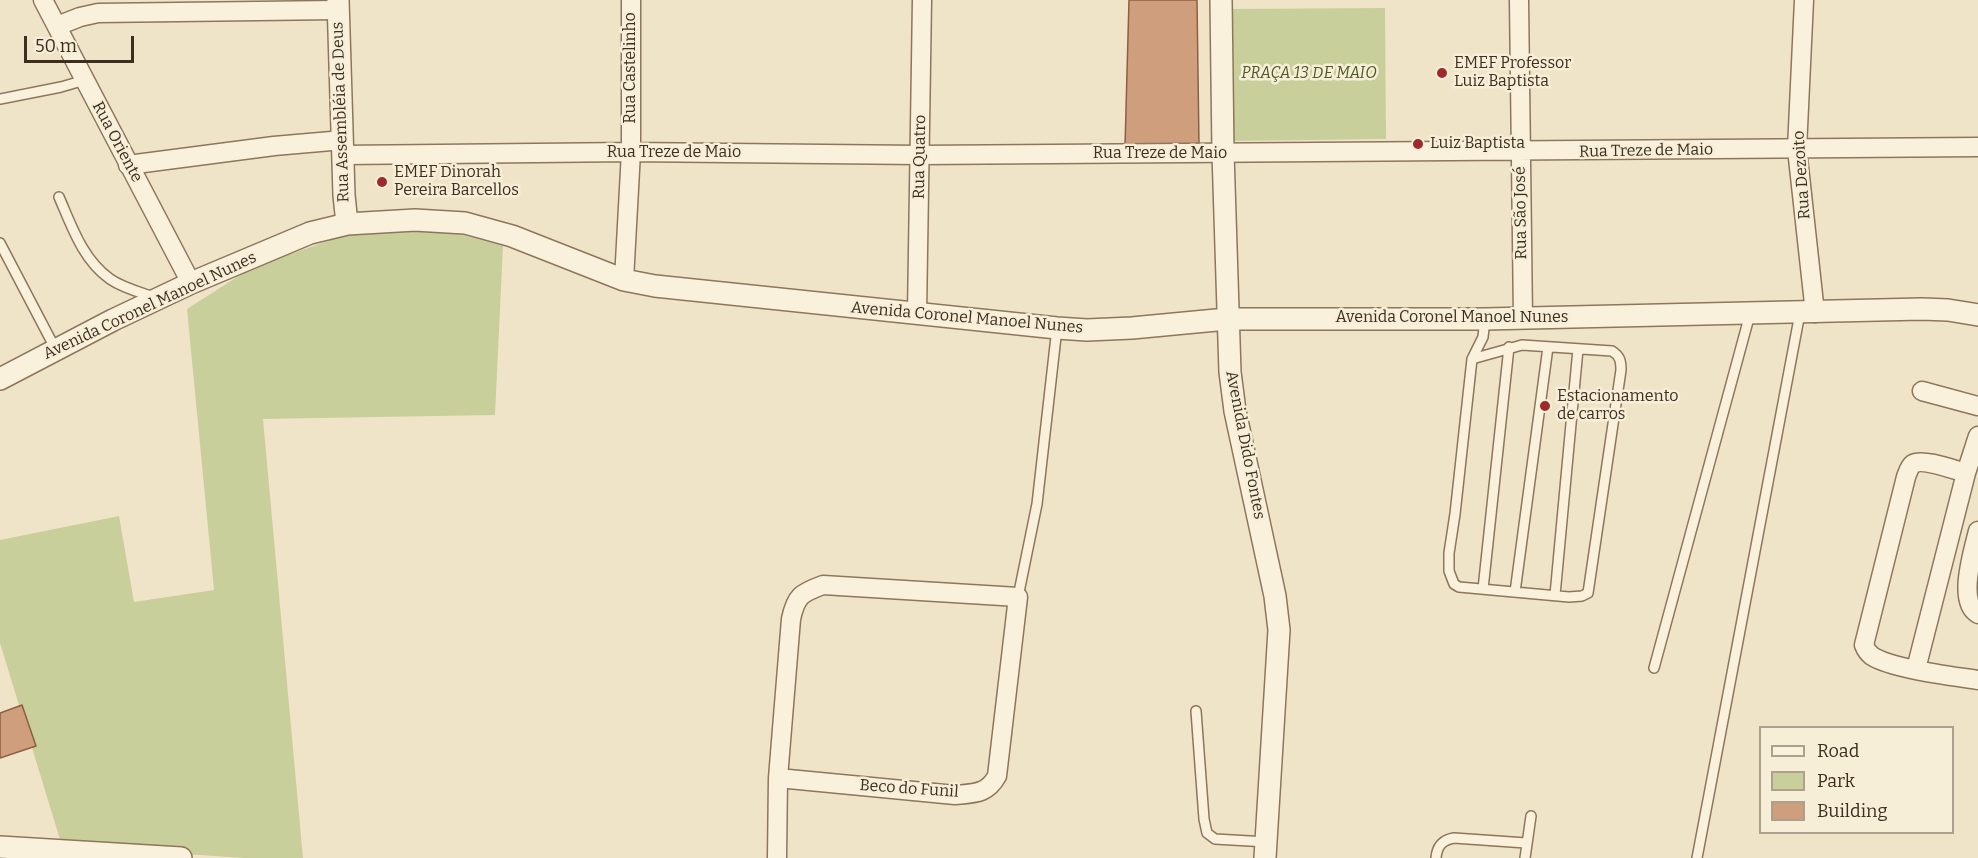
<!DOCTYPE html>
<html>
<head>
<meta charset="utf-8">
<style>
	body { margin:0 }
	#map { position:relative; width:1978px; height:858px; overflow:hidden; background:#f0e4c8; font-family:Bitter,serif }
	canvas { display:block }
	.legend { position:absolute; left:1759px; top:726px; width:195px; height:108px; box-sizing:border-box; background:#f7eed8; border:2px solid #ada18e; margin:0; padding:8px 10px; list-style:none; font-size:18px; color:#3d2e20 }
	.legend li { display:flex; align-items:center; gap:12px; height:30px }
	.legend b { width:30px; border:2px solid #ada18e }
	.scale { position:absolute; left:24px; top:36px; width:110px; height:27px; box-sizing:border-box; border:3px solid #3d2e20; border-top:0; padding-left:8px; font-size:18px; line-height:21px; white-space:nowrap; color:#3d2e20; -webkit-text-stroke:4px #f7eed8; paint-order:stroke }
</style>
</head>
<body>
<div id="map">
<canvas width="1978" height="858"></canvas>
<ul class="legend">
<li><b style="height:8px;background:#faf1dc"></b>Road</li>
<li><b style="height:16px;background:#c9cf9b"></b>Park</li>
<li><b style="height:16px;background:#cf9f7d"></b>Building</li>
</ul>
<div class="scale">50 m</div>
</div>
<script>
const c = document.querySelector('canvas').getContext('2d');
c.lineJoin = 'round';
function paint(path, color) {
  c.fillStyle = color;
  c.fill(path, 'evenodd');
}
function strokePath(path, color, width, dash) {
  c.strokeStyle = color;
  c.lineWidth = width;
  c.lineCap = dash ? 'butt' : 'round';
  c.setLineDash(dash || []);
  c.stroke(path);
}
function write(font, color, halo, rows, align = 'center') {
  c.font = font + ' Bitter,serif';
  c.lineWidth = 5;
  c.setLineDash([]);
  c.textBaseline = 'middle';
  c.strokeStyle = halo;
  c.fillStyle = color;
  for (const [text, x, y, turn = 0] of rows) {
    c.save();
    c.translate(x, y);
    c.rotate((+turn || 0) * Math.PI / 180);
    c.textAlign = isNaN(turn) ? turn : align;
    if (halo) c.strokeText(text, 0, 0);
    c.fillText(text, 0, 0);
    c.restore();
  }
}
const green = new Path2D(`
	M1385,8L1386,139L1233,141L1232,9Z
	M444,230L503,246L495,415L263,419L303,858H245L62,846L0,643V540L119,516L134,602L214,590L187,309L251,268L345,235Z`);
const building = new Path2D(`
	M1129,0H1197L1199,145L1125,146Z
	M22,705L36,746L0,758V713Z`);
const service = new Path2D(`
	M0,99L61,87L85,80
	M59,197C72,227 83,260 110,279C123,288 139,292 154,297
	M0,243L56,350
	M1472,359L1522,345L1612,351C1620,356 1621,361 1621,370L1588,593L1582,596L1569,597L1459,587L1454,584L1449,571V553L1455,514L1472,359L1483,337L1485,319
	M1483,589L1509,347
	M1515,592L1548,347
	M1555,595L1578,349
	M1018,597L1037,504L1057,328
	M1654,668L1750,314
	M1196,711L1204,819L1207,833L1215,839L1267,842
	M1436,858C1437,846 1442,840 1454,838L1526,843
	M1525,858L1531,816
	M1697,858L1800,313`);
const minor = new Path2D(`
	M43,0L191,283
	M1519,0L1523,319
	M1804,0L1797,149L1815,313
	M57,26L80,17L98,13L337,10
	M343,155L631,152L920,155L1978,147
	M128,165L274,146L343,140
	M624,280L631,152V0
	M917,314L922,0
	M1922,391L1978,406
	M1966,473C1955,470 1922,458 1913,464C1909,467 1908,472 1906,477L1864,645C1866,650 1868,653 1872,656C1892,669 1953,676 1978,680
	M1978,531C1973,552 1957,602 1978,614
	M1916,669L1966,473L1978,436
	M777,858L778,778L791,619C796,596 801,593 823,585L1018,597L997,776C987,794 975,793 955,795L778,778`);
const tertiary = new Path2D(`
	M338,0L344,195L347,224
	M1221,0L1223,153L1230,372L1235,411L1275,596L1279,630L1265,858
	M0,379L113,320L191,283L310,233L347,224L415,220L465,223L512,236L624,280L655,286L1057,328L1087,330L1132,328L1227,319H1485L1922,309L1948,310L1978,315
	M0,847L181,858`);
const markers = [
	[1442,73,6,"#9e2a2b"],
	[1418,144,6,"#9e2a2b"],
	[382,182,6,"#9e2a2b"],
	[1545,406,6,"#9e2a2b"]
];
const poiNames = [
	["EMEF Professor",1454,64],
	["Luiz Baptista",1454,82],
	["Luiz Baptista",1430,144],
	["EMEF Dinorah",394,173],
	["Pereira Barcellos",394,191],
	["Estacionamento",1557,397],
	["de carros",1557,415]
];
const streetNames = [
	["Rua Castelinho",631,68,-90],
	["Rua Assembléia de Deus",341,112,-92],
	["Rua Oriente",117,142,62],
	["Rua Treze de Maio",1646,151,-1],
	["Rua Treze de Maio",674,153],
	["Rua Treze de Maio",1160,154],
	["Rua Quatro",920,157,-89],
	["Rua Dezoito",1802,175,-94],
	["Rua São José",1521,213,-91],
	["Avenida Coronel Manoel Nunes",150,306,-25],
	["Avenida Coronel Manoel Nunes",967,318,5],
	["Avenida Coronel Manoel Nunes",1452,318],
	["Avenida Dido Fontes",1245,445,79],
	["Beco do Funil",909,789,4]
];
const parkNames = [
	["PRAÇA 13 DE MAIO",1309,74]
];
paint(green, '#c9cf9b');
paint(building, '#cf9f7d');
strokePath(building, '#8d5f41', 1.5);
strokePath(service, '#8d765c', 12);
strokePath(minor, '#8d765c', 21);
strokePath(tertiary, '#8d765c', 24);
strokePath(service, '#faf1dc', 9);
strokePath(minor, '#faf1dc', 18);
strokePath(tertiary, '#faf1dc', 21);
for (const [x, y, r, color] of markers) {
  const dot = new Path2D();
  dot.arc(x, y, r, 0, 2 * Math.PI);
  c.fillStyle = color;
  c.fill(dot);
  strokePath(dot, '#f7eed8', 2);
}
write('16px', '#3d2e20', '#f7eed8', poiNames, 'left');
write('16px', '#3d2e20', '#f7eed8', streetNames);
write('italic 16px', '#4d5a26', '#f7eed8', parkNames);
</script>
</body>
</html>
